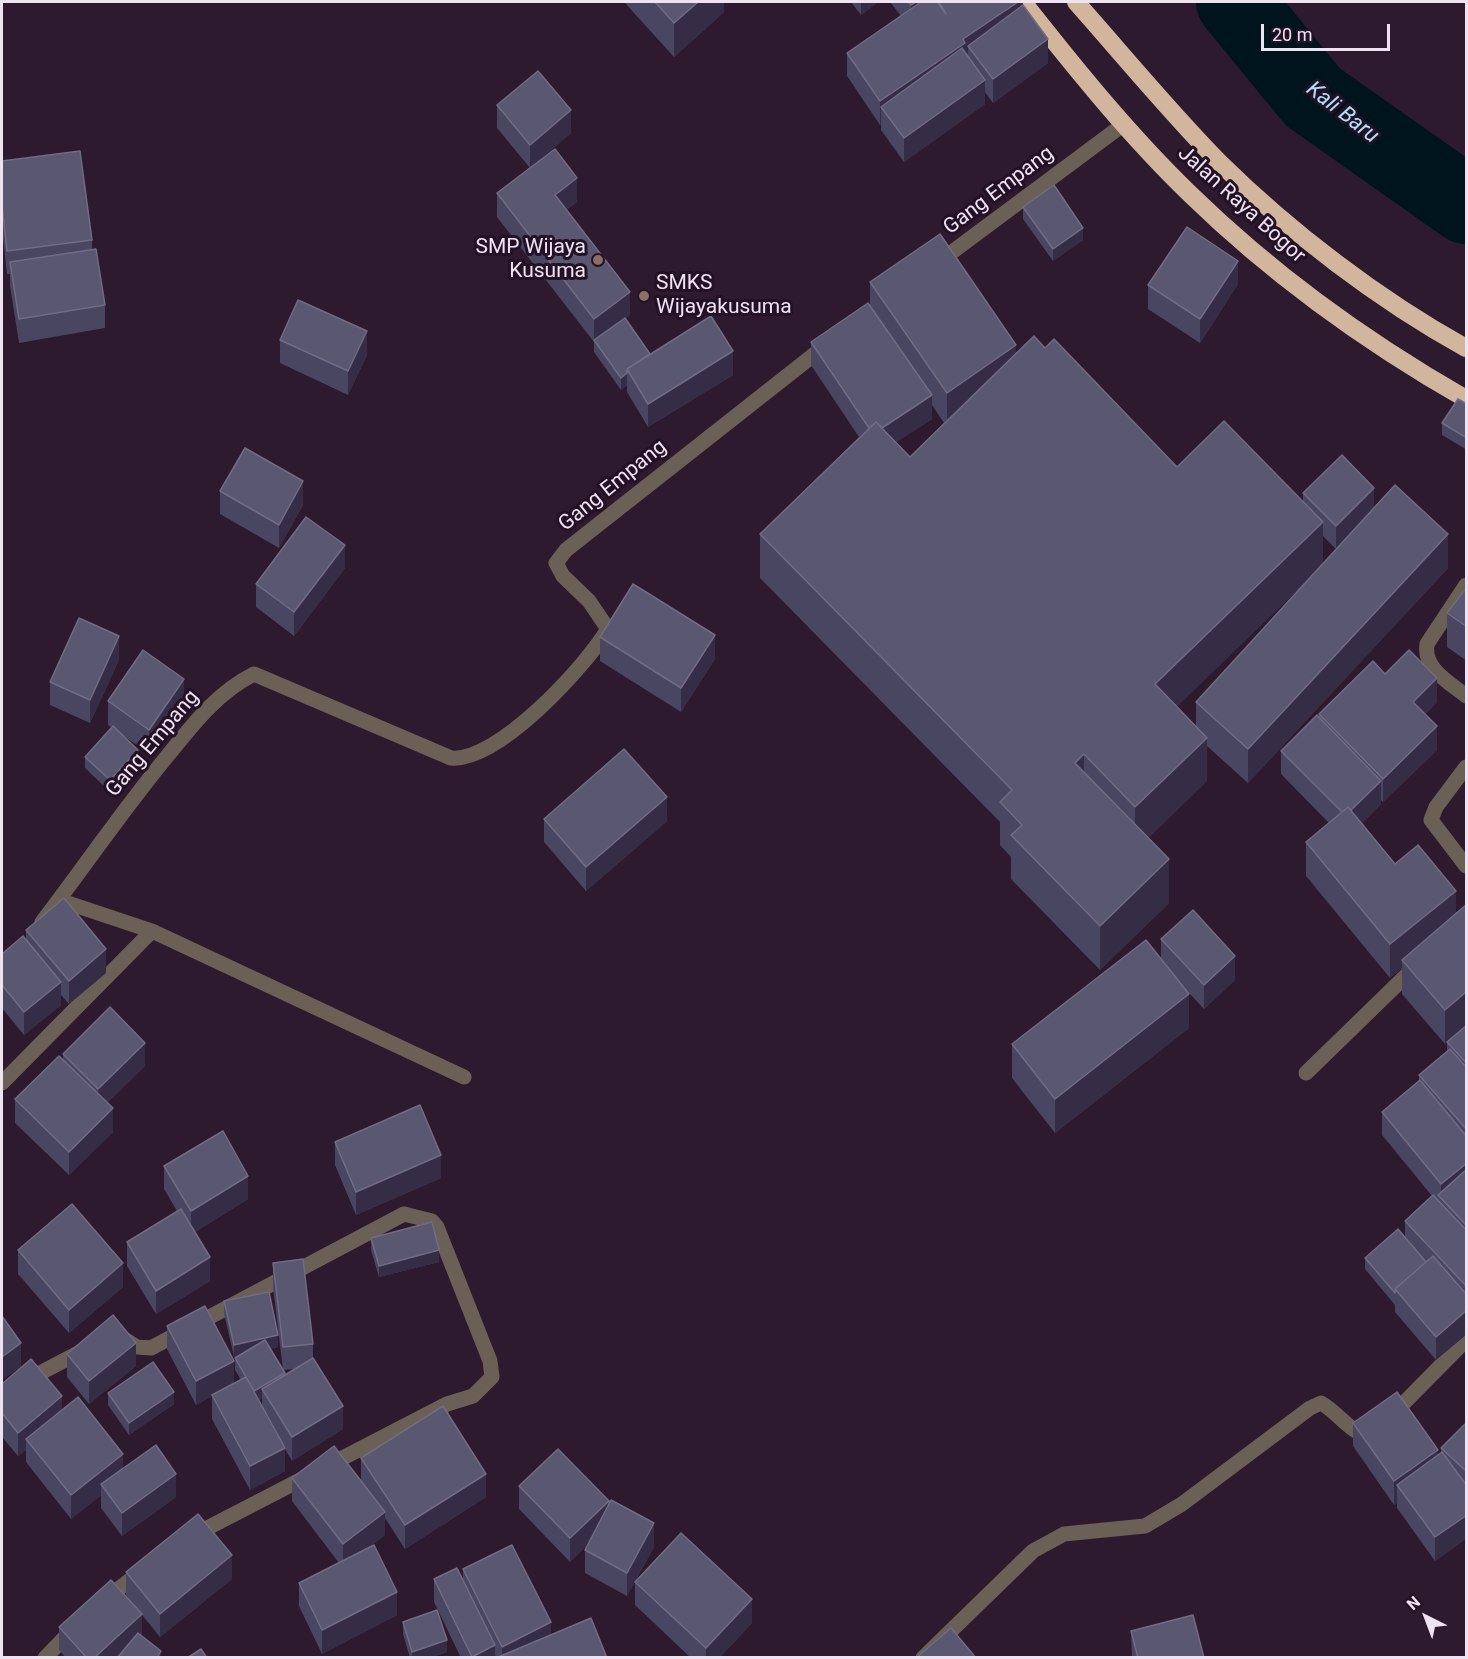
<!DOCTYPE html>
<html>
<head>
<meta charset="utf-8">
<style>
	body { margin:0 }
	#map { position:relative; width:1468px; height:1659px; overflow:hidden; background:#2d1a2f; font-family:Roboto,sans-serif }
	canvas { display:block }
	.frame { position:absolute; inset:0; border:3px solid #efe2f1; pointer-events:none }
	.north { position:absolute; left:1396px; top:1587px; width:60px; height:60px; -webkit-text-stroke:4px #231125; paint-order:stroke; rotate:318deg; font-size:16px; font-weight:700; line-height:24px; text-align:center; color:#efe2f1 }
	.north::after { content:''; display:block; margin:auto; width:21px; height:27px; background:#efe2f1; clip-path:polygon(50% 0,100% 100%,50% 72%,0 100%) }
	.scale { position:absolute; left:1261px; top:24px; width:129px; height:27px; box-sizing:border-box; border:3px solid #efe2f1; border-top:0; padding-left:8px; font-size:18px; line-height:21px; white-space:nowrap; color:#efe2f1; -webkit-text-stroke:4px #231125; paint-order:stroke }
</style>
</head>
<body>
<div id="map">
<canvas width="1468" height="1659"></canvas>
<div class="frame"></div>
<div class="north">N</div>
<div class="scale">20 m</div>
</div>
<script>
const c = document.querySelector('canvas').getContext('2d');
c.lineJoin = 'round';
function strokePath(path, color, width, dash) {
  c.strokeStyle = color;
  c.lineWidth = width;
  c.lineCap = dash ? 'butt' : 'round';
  c.setLineDash(dash || []);
  c.stroke(path);
}
function paint(path, color) {
  c.fillStyle = color;
  c.fill(path, 'evenodd');
}
function write(font, color, halo, rows, align = 'center') {
  c.font = font + ' Roboto,sans-serif';
  c.lineWidth = 6;
  c.setLineDash([]);
  c.textBaseline = 'middle';
  c.strokeStyle = halo;
  c.fillStyle = color;
  for (const [text, x, y, turn = 0] of rows) {
    c.save();
    c.translate(x, y);
    c.rotate((+turn || 0) * Math.PI / 180);
    c.textAlign = isNaN(turn) ? turn : align;
    if (halo) c.strokeText(text, 0, 0);
    c.fillText(text, 0, 0);
    c.restore();
  }
}
const river = new Path2D(`
	M1235,2L1313,97L1466,205`);
const street = new Path2D(`
	M936,264L1124,124
	M1466,585L1427,644C1423,669 1449,682 1466,696
	M1466,767L1436,807L1431,820L1466,866
	M59,900L152,931L464,1077
	M42,922C85,866 124,808 169,754C194,723 218,692 254,674L451,758C498,762 585,667 608,629L589,601L563,576L556,563L566,550L825,346
	M1306,1073L1416,966
	M2,1083L152,931
	M118,1335L137,1347L151,1348L404,1214L432,1221L437,1227L490,1361L492,1377L473,1396L447,1404L192,1536
	M2,1393L86,1349
	M1391,1416L1466,1340
	M103,1601L143,1570
	M45,1658L72,1630
	M923,1658L1033,1551L1064,1534L1145,1526L1182,1504L1310,1408L1321,1403C1337,1412 1345,1426 1361,1434L1371,1430`);
const highway = new Path2D(`
	M1023,2C1075,68 1129,135 1190,194C1271,273 1368,343 1466,399
	M1076,2C1123,55 1169,111 1219,162C1290,232 1379,300 1466,348`);
const wall = new Path2D(`
	M624,2H724V12L674,57Z
	M851,2H878L861,15Z
	M890,2H1023V6L1048,63L993,103L985,92V104L904,162L881,130V124L880,125L847,76V53L901,16Z
	M497,105L571,133L530,168L497,128Z
	M2,161L92,240V249L105,305V328L19,343L10,286V274H7L2,229Z
	M497,193L577,202L566,210L630,315L625,319L650,354L733,375L648,427L627,392V385L621,390L594,352V342L497,217Z
	M1023,207L1083,240L1053,261L1023,219Z
	M870,282L1016,354L1045,348L1177,467L1303,502V493L1374,508L1448,568L1248,783L1207,746V781L1148,838L1169,903L1100,970L1011,879V857L1000,845V822L760,578V534L859,437L811,365V342L870,305ZM932,405L944,423L910,457L896,442L932,419ZM1323,536L1336,549L1323,564ZM1313,575L1196,702V726L1177,706Z
	M1238,284L1200,343L1148,309V285Z
	M280,340L367,355L348,395L280,363Z
	M1467,404V450L1442,435V423Z
	M220,491L303,505L279,548L220,514Z
	M345,568L294,636L256,607V584Z
	M1467,587V661L1447,647V613Z
	M600,637L715,659L681,712L600,661Z
	M119,660L90,723L50,705V682Z
	M1385,674L1437,702L1425,714L1437,750L1383,802L1381,800V804L1362,823L1395,864L1456,914L1467,904V1334L1436,1360L1395,1312V1305L1365,1269V1258L1405,1238V1221L1432,1196L1382,1135V1112L1419,1081V1075L1447,1051V1042L1462,1029L1445,1044L1402,994V968L1390,978L1306,876V842L1329,823L1281,774V751L1319,717V714Z
	M108,701L184,702L149,753L122,735L138,762L110,792L85,768V757L112,728L108,725Z
	M544,819L667,821L586,891L544,842Z
	M26,930L106,973L69,1004L61,995V1005L24,1035L2,1008V954L26,939Z
	M1161,939L1235,980L1204,1009L1178,981L1189,1028L1055,1133L1012,1078V1044L1161,959Z
	M63,1054L145,1066L107,1103L113,1132L69,1175L15,1123V1099L63,1059Z
	M335,1142L441,1178L356,1215L335,1165Z
	M164,1166L248,1199L195,1232L210,1281L156,1314L127,1266V1242L177,1211L164,1189Z
	M371,1238L439,1262L379,1277L371,1250Z
	M18,1250L123,1287L69,1333L18,1274Z
	M273,1263L313,1344V1358L343,1429L292,1461L285,1449V1471L250,1490L212,1419V1396L196,1405L167,1349V1326L234,1383L241,1380L235,1370V1358L239,1356L234,1357L224,1313V1301L278,1347L270,1349L285,1375L295,1369L283,1370L273,1287ZM262,1398V1407L259,1400Z
	M67,1354L136,1366L89,1404L67,1377Z
	M2,1384L62,1410L123,1468L176,1497L122,1536L101,1508V1495L71,1519L26,1462V1450L18,1456L2,1437Z
	M108,1393L174,1404L129,1435L108,1405Z
	M1467,1422V1538L1435,1561L1397,1508V1503L1394,1505L1353,1446V1423L1438,1454L1441,1452V1448Z
	M361,1458L486,1497L405,1549L385,1518V1535L367,1549L397,1615L322,1654L299,1606V1583L339,1563L292,1501V1478L361,1481Z
	M519,1486L609,1505L654,1547L627,1596L585,1573V1550L587,1545L570,1562L519,1509Z
	M463,1569L551,1635L496,1658L495,1655V1658H461L434,1602V1579L463,1581Z
	M126,1572L232,1579L160,1637L142,1615V1636L161,1658H66L59,1650V1627L135,1606L126,1595Z
	M635,1582L752,1623L719,1658H691L635,1605Z
	M403,1622L447,1652L430,1658H410L403,1634Z
	M1131,1631L1204,1658H1132Z`);
const shadedWall = new Path2D(`
	M698,2H724V12L674,57V23Z
	M861,2H878L861,15Z
	M916,2H939V7L911,29V5Z
	M1018,2H1023V22L968,46V59L881,107V124L880,125V101L963,39Z
	M1048,39V63L993,103V79Z
	M985,80V104L904,162V138Z
	M571,110V133L530,168V145Z
	M577,178V202L555,219V195Z
	M1083,228V240L1053,261V249Z
	M1238,261V284L1200,343V319Z
	M630,292V315L594,342V319Z
	M367,331V355L348,395V371Z
	M1016,345V379L947,427V393Z
	M733,351V375L648,427V404Z
	M627,373V385L621,390V378Z
	M932,395V419L873,458V434Z
	M303,481V505L279,548V525Z
	M1374,488V512L1336,549V526Z
	M1323,522V565L1155,728V684Z
	M1448,534V568L1248,783V749Z
	M345,545V568L294,636V612Z
	M715,635V659L681,712V688Z
	M119,636V660L90,723V700Z
	M1437,678V702L1413,725V702Z
	M184,679V702L149,753V730Z
	M1437,726V750L1383,802V779Z
	M1207,738V781L1135,851V807Z
	M138,750V762L110,792V780Z
	M1084,754V797L1075,763Z
	M1381,781V804L1346,839V816Z
	M667,797V821L586,891V867Z
	M1169,859V903L1100,970V926Z
	M1456,891V925L1402,960V968L1390,978V944Z
	M106,949V973L69,1004V981Z
	M1235,956V980L1204,1009V985Z
	M61,982V1005L24,1035V1012Z
	M1467,991V1025L1445,1044V1010Z
	M1189,994V1028L1055,1133V1099Z
	M145,1043V1066L98,1112V1089Z
	M113,1108V1132L69,1175V1152Z
	M441,1155V1178L356,1215V1192Z
	M1467,1163V1186L1441,1199V1184Z
	M248,1176V1199L191,1234V1211Z
	M439,1250V1262L379,1277V1266Z
	M210,1257V1281L156,1314V1291Z
	M123,1263V1287L69,1333V1310Z
	M1467,1310V1334L1436,1360V1337Z
	M278,1335V1347L234,1357V1345Z
	M21,1343V1367L2,1380V1357Z
	M136,1343V1366L89,1404V1381Z
	M234,1361V1384L196,1405V1381Z
	M285,1373V1385L262,1389V1398L254,1403V1391Z
	M174,1392V1404L129,1435V1423Z
	M62,1396V1419L26,1439V1450L18,1456V1433Z
	M343,1406V1429L292,1461V1437Z
	M285,1448V1471L250,1490V1466Z
	M1438,1450V1474L1397,1485V1503L1394,1505V1481Z
	M123,1454V1477L101,1484V1495L71,1519V1495Z
	M176,1474V1497L122,1536V1513Z
	M486,1474V1497L405,1549V1525Z
	M609,1501V1524L570,1562V1538Z
	M385,1512V1535L343,1567V1544Z
	M1467,1515V1538L1435,1561V1537Z
	M654,1523V1547L627,1596V1573Z
	M232,1555V1579L160,1637V1614Z
	M397,1592V1615L322,1654V1630Z
	M752,1599V1623L719,1658H706V1648Z
	M142,1614V1638L120,1658H94Z
	M551,1622V1645L502,1658V1647Z
	M447,1640V1652L430,1658H412V1652Z
	M495,1645V1658H472V1657Z
	M161,1651V1658H157Z`);
const building = new Path2D(`
	M655,2H698L674,23Z
	M908,2H916L911,5Z
	M921,2H937L946,14L939,2H1018L963,39L965,43L880,101L847,53Z
	M1023,5L1048,39L993,79L968,46Z
	M962,48L985,80L904,138L881,107Z
	M538,71L571,110L530,145L497,105Z
	M555,149L577,178L555,195L630,292L594,319L497,193Z
	M80,151L92,240L7,251L2,205V161Z
	M1054,185L1083,228L1053,249L1023,207Z
	M1187,227L1238,261L1200,319L1148,285Z
	M940,234L1016,345L947,393L870,282Z
	M96,249L105,305L19,319L10,262Z
	M298,300L367,331L348,371L280,340Z
	M868,303L932,395L882,428L876,422L869,428L811,342Z
	M711,316L733,351L648,404L627,369Z
	M625,318L650,354L627,369V373L621,378L594,340Z
	M1034,336L1045,348L1054,339L1177,467L1224,421L1323,522L1155,684L1207,738L1135,807L1084,754L1075,763L1169,859L1100,926L1011,835L1022,825L1000,802L1012,790L760,534L876,422L910,457Z
	M1458,399L1467,404V438L1442,423Z
	M245,448L303,481L279,525L220,491Z
	M1342,455L1374,488L1336,526L1303,493Z
	M1395,485L1448,534L1248,749L1196,702Z
	M306,517L345,545L294,612L256,584Z
	M633,584L715,635L681,688L600,637Z
	M1467,587V627L1447,613Z
	M79,618L119,636L90,700L50,682Z
	M143,650L184,679L149,730L108,701Z
	M1409,650L1437,678L1413,702L1437,726L1383,779L1319,714L1373,661L1385,674Z
	M1317,715L1381,781L1351,810L1348,807L1342,812L1281,751Z
	M113,726L138,750L110,780L85,757Z
	M624,749L667,797L586,867L544,819Z
	M1348,807L1395,864L1418,845L1456,891L1390,944L1306,842Z
	M64,898L106,949L69,981L26,930Z
	M1467,904V991L1445,1010L1402,960Z
	M1193,910L1235,956L1204,985L1161,939Z
	M23,936L61,982L24,1012L2,985V954Z
	M1146,940L1189,994L1055,1099L1012,1044Z
	M110,1007L145,1043L98,1089L63,1054Z
	M1467,1025V1064L1447,1042Z
	M1450,1049L1467,1068V1130L1419,1075Z
	M59,1056L113,1108L69,1152L15,1099Z
	M1420,1080L1467,1137V1163L1441,1184L1382,1112Z
	M420,1105L441,1155L356,1192L335,1142Z
	M223,1131L248,1176L191,1211L164,1166Z
	M1467,1169V1226L1438,1195Z
	M1433,1195L1467,1231V1287L1405,1221Z
	M72,1204L123,1263L69,1310L18,1250Z
	M181,1209L210,1257L156,1291L127,1242Z
	M432,1222L439,1250L379,1266L371,1238Z
	M1398,1229L1426,1262L1395,1289V1293L1365,1258Z
	M1433,1256L1467,1295V1310L1436,1337L1395,1289Z
	M303,1259L313,1344L283,1347L273,1263Z
	M269,1292L278,1335L234,1345L224,1301Z
	M205,1306L234,1361L196,1381L167,1326Z
	M113,1315L136,1343L89,1381L67,1354Z
	M2,1316L21,1343L2,1357Z
	M265,1340L285,1373L254,1391L235,1358Z
	M313,1358L343,1406L292,1437L262,1389Z
	M31,1359L62,1396L18,1433L2,1413V1384Z
	M153,1362L174,1392L129,1423L108,1393Z
	M246,1377L285,1448L250,1466L212,1395Z
	M1397,1392L1438,1450L1394,1481L1353,1423Z
	M78,1397L123,1454L71,1495L26,1439Z
	M443,1406L486,1474L405,1525L361,1458Z
	M1467,1422V1472L1441,1448Z
	M156,1445L176,1474L122,1513L101,1484Z
	M334,1446L385,1512L343,1544L292,1478Z
	M558,1449L609,1501L570,1538L519,1486Z
	M1442,1452L1467,1486V1515L1435,1537L1397,1485Z
	M611,1500L654,1523L627,1573L585,1550Z
	M198,1514L232,1555L160,1614L126,1572Z
	M681,1533L752,1599L706,1648L635,1582Z
	M374,1545L397,1592L322,1630L299,1583Z
	M512,1545L551,1622L502,1647L463,1569Z
	M457,1568L495,1645L472,1657L434,1579Z
	M111,1580L142,1614L94,1658H87L59,1627Z
	M437,1610L447,1640L412,1652L403,1622Z
	M1193,1615L1204,1658H1138L1131,1631Z
	M591,1618L607,1658H496Z
	M951,1628L976,1658H916Z
	M138,1633L161,1651L157,1658H117Z
	M201,1649L207,1658H187Z`);
const markers = [
	[598,260,6,"#8d6e63"],
	[644,296,6,"#8d6e63"]
];
const streetNames = [
	["Gang Empang",999,191,-37],
	["Jalan Raya Bogor",1241,205,42],
	["Gang Empang",613,486,-39],
	["Gang Empang",153,744,-50]
];
const poiNames = [
	["SMP Wijaya",586,248],
	["Kusuma",586,272],
	["SMKS",656,284,"left"],
	["Wijayakusuma",656,308,"left"]
];
const waterNames = [
	["Kali Baru",1342,113,38]
];
strokePath(river, '#00141d', 78);
strokePath(street, '#6b6056', 15);
strokePath(highway, '#d1b69d', 18);
paint(wall, '#484660');
paint(shadedWall, '#352d46');
paint(building, '#5a5770');
strokePath(building, '#716c84', 1.5);
for (const [x, y, r, color] of markers) {
  const dot = new Path2D();
  dot.arc(x, y, r, 0, 2 * Math.PI);
  c.fillStyle = color;
  c.fill(dot);
  strokePath(dot, '#231125', 2);
}
write('21px', '#efe2f1', '#231125', streetNames);
write('21px', '#efe2f1', '#231125', poiNames, 'right');
write('italic 22px', '#b0e3fa', '#231125', waterNames);
</script>
</body>
</html>
